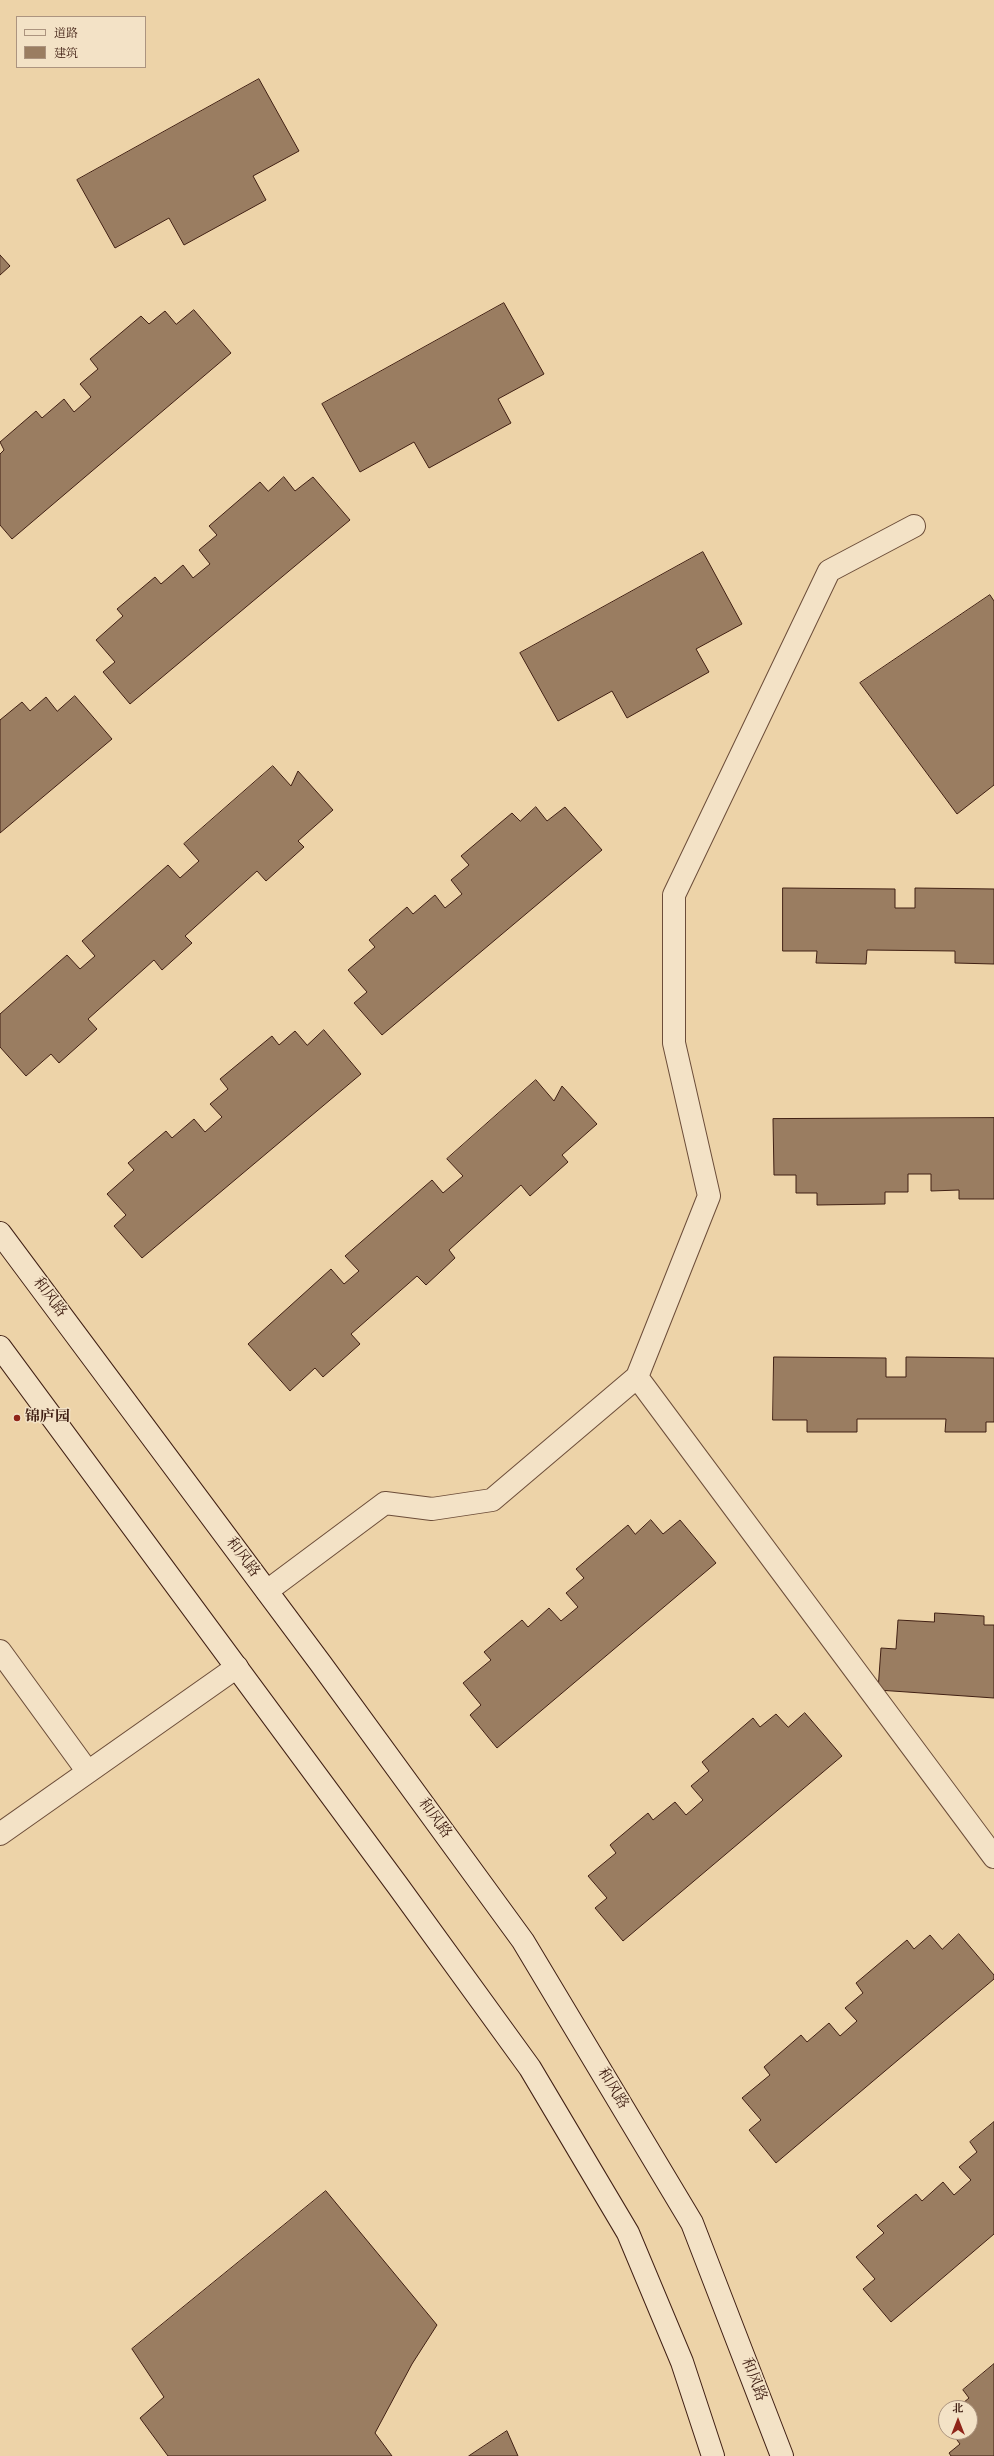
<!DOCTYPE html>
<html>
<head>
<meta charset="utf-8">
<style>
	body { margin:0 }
	#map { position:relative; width:994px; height:2456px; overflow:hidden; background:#edd3a8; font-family:"IM FELL English","Noto Serif SC",serif }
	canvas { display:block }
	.legend { position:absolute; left:16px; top:16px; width:130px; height:52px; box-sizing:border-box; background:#f3e2c6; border:1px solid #ac947f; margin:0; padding:5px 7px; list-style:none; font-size:12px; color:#412014 }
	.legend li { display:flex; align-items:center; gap:8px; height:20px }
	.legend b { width:20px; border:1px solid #ac947f }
	.north { position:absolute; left:938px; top:2400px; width:40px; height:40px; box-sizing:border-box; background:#f3e2c6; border:1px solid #ac947f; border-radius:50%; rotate:0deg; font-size:11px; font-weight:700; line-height:16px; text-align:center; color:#412014 }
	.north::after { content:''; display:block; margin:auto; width:14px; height:18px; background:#8f2418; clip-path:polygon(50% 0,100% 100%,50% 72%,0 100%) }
</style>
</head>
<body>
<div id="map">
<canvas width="994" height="2456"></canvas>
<ul class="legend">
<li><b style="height:5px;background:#f3e2c6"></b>道路</li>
<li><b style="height:11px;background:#9a7d61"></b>建筑</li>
</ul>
<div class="north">北</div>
</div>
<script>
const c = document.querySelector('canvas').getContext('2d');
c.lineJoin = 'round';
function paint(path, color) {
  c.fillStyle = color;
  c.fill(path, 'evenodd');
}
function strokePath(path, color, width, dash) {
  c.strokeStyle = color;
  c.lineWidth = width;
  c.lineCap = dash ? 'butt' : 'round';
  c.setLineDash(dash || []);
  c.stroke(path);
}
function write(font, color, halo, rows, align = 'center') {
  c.font = font + ' "IM FELL English","Noto Serif SC",serif';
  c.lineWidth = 3;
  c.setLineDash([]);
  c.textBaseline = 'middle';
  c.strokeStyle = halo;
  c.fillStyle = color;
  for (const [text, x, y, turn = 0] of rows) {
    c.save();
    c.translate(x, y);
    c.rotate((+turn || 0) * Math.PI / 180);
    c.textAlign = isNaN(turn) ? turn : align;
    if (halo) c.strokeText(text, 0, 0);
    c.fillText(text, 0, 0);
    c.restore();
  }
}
const building = new Path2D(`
	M259,79L299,151L253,176L266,200L184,245L169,218L115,248L77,180Z
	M0,255L10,266L0,275Z
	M504,303L544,374L498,399L511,423L429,468L414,442L360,472L322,404Z
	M194,310L231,353L12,539L0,525V454L4,450L0,442L36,411L42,418L64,399L74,412L91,397L80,384L98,369L90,359L141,316L149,324L165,311L176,324Z
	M284,477L295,491L313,477L350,520L130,704L103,672L115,662L96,640L123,616L117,609L155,577L161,584L183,565L193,578L210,564L199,550L217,535L209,526L260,482L268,491Z
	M703,552L742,624L696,649L709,672L627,718L612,691L558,721L520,653Z
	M990,595L994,601V785L957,814L860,683Z
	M75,696L112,739L0,833V720L22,702L30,711L46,697L57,711Z
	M273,766L291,786L298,771L333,810L298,841L304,847L266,881L257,871L185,936L192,943L162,970L154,960L88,1019L97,1029L59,1063L51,1054L26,1076L0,1047V1014L67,955L80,969L95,956L82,941L168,865L180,878L199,861L184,844Z
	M536,807L547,821L565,807L602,850L382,1035L354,1003L367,992L348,970L375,947L369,940L407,907L413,914L435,895L445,908L462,894L451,880L469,865L461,856L512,813L520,821Z
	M783,888L895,889V908H915V888L994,889V964L955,963V951L867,950L866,964L816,963L817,951H783Z
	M324,1030L361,1074L142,1258L114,1226L126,1215L107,1194L134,1170L128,1163L166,1131L172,1138L194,1119L205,1132L222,1117L210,1104L228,1089L220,1079L272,1036L279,1045L295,1031L307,1045Z
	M536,1080L554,1101L562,1086L597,1124L562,1155L568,1162L530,1196L521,1185L449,1250L455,1258L426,1285L417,1276L351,1334L360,1344L323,1377L315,1368L290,1391L248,1344L331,1269L344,1284L359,1271L345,1256L432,1180L443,1193L463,1176L447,1159Z
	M994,1118V1199H959V1190L931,1191V1174H908V1192H885V1204L817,1205V1193H796V1175H774L773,1119Z
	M774,1357L886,1358V1377H906V1357L994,1358V1422H986V1432H945L946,1419H857V1432H807V1420H773Z
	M651,1520L663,1534L680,1520L716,1563L497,1748L470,1715L481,1705L463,1683L491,1660L484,1652L522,1620L528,1627L549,1608L561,1621L578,1607L566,1593L584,1578L576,1569L628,1525L635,1534Z
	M935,1613L984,1616V1625H994V1698L878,1690L881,1648L896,1649L898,1620L934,1622Z
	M805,1713L842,1756L623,1941L595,1908L607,1898L588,1876L616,1853L610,1845L648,1813L653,1820L675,1802L686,1815L703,1800L691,1786L709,1771L702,1762L753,1718L760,1727L776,1714L788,1727Z
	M959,1934L994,1975V1979L776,2163L749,2130L761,2120L742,2098L770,2075L764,2067L801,2035L807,2042L829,2023L840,2036L857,2021L845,2008L863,1993L856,1983L907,1940L914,1949L930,1935L942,1949Z
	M994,2122V2234L891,2322L863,2289L875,2279L856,2257L884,2233L877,2226L916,2194L922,2201L943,2182L954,2195L971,2180L959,2167L977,2152L970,2142Z
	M326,2191L437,2325L412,2364L375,2433L392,2456H168L140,2418L164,2397L132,2349Z
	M994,2364V2456H951L949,2453L960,2444L951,2432H970V2408H957L969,2398L963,2390Z
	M507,2431L518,2456H469Z`);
const street = new Path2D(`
	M637,1377L994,1857
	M267,1591L385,1503L432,1509L492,1500L637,1377L709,1196L674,1043V895L829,571L914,526
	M0,1651L88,1772
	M0,1834L237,1667`);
const secondary = new Path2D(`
	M0,1233L321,1664L523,1941L692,2223L782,2456
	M0,1347L398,1886L530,2068L628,2233L682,2362L713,2456`);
const markers = [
	[17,1418,4,"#8f2418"]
];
const streetNames = [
	["和风路",49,1298,53],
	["和风路",242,1558,53],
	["和风路",434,1819,54],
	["和风路",612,2089,59],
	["和风路",753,2380,69]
];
const poiNames = [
	["锦庐园",25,1418]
];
paint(building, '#9a7d61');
strokePath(building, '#412014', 1);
strokePath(street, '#6c4d39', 24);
strokePath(secondary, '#412014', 24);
strokePath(street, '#f3e2c6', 22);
strokePath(secondary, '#f3e2c6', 22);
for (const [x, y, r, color] of markers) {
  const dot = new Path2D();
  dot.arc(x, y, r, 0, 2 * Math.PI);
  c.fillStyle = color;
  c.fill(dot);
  strokePath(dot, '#f3e2c6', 1.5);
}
write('15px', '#412014', '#f3e2c6', streetNames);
write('bold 15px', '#412014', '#f3e2c6', poiNames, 'left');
</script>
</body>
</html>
